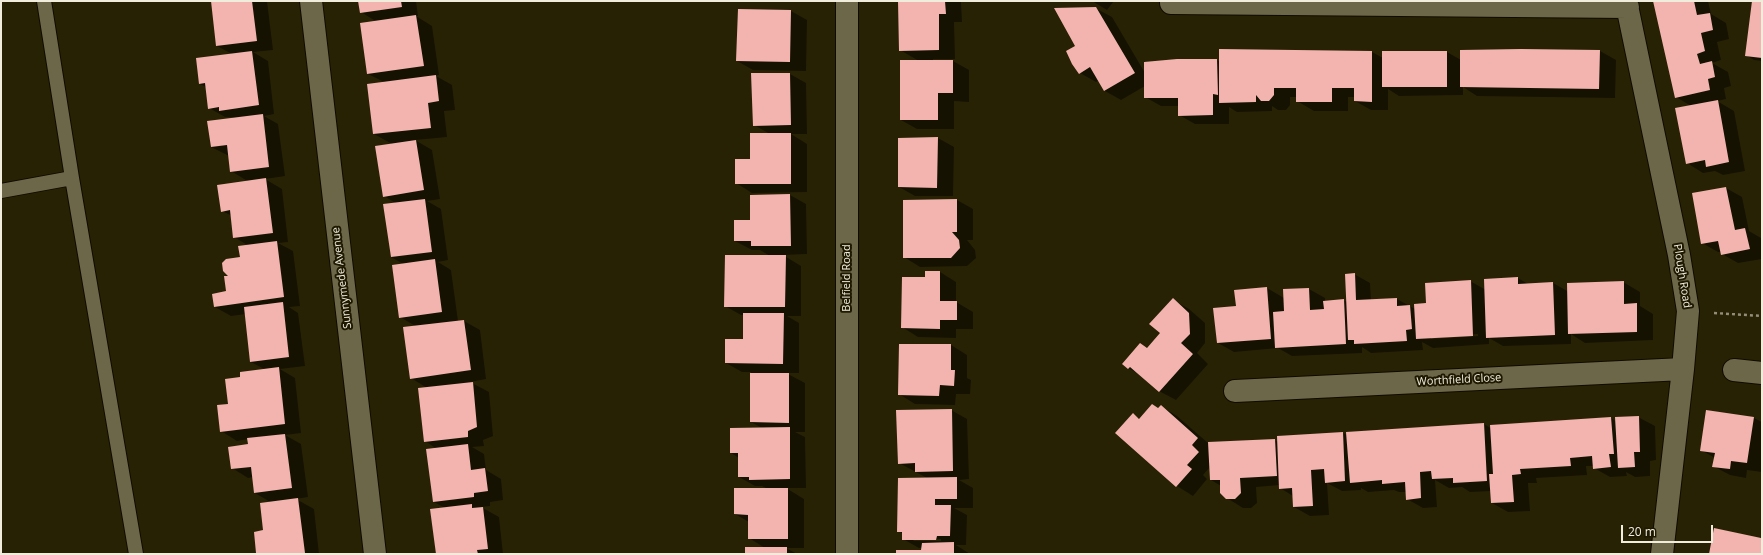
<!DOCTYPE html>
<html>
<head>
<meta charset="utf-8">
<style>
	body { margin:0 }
	#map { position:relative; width:1763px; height:555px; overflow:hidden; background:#282205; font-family:"Open Sans",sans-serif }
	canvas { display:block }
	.frame { position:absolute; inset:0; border:2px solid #f0eddc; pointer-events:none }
	.scale { position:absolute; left:1621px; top:525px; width:92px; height:18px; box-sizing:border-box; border:2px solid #f0eddc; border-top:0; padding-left:5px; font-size:12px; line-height:14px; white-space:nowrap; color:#f0eddc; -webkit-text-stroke:3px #1e1900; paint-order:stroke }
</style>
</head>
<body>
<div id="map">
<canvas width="1763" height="555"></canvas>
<div class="frame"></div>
<div class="scale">20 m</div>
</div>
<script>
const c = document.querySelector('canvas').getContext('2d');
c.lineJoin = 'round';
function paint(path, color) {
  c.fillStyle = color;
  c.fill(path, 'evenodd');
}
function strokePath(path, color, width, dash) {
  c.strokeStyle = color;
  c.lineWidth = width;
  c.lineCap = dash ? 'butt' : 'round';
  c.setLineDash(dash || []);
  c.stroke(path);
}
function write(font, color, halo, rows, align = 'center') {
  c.font = font + ' "Open Sans",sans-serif';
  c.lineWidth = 4;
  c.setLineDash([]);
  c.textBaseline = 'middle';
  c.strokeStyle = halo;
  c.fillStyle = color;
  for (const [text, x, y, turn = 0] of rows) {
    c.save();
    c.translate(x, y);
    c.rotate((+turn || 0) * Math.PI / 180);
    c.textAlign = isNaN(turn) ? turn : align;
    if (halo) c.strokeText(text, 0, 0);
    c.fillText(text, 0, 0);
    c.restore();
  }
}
const shadow = new Path2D(`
	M212,1H267L273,50L253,52L268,61L274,114L264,116L278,124L285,176L265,179L282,189L288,242L278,243L293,251L300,306L289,307L298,313L305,366L280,369L295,378L301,433L285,435L301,444L308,497L296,499L314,509L319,554H260L257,552L272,503L255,493L253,477L248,478L232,468L249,445L248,439L237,441L221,431L229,404L241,378L266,370L251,362L246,314L231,316L215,307L227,292L230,277L249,246L234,237L232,216L222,211L249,182L231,171L229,156L211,147L234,118L231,117H225L209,108L206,87L200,84L232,54L217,46Z
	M359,1H416L418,16H416L432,26L439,75L436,76L452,85L455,110L444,111L447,137L415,140L432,150L440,199L427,201L441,209L448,260L438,262L451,270L458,321H464L480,330L486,379L470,382L489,392L493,436L483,440L484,446L472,447L484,454L486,470L501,479L503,500L490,502V506L481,507L499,517L503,554H437L445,508L434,502L437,449L425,441L427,388L411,378L417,327L400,317L405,265L391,257L397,204L384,196L392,144L374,134L384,82L368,74L377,22L361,12Z
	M899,1L961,2L962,22H954L955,59H933V61H953L969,70V102L954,101V129H917L901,120L919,61L900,50Z
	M1092,1H1114L1107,10Z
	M1654,1H1708L1711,14L1726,23L1729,39L1717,42L1721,60L1712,63L1728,72L1731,86L1724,88L1726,99L1717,101L1734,111L1745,171L1723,175L1715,171L1703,173L1687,163L1691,106L1676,97Z
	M1753,1H1762V61L1754,60L1746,55Z
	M1095,8L1112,17L1145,73L1217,60L1220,62V50L1372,52L1383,58L1447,52L1461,60L1600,51L1616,60L1615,98L1477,96L1463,87V95L1399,96L1388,89V110H1371L1355,101V97H1348V111H1314L1297,101V97H1290V105L1286,110H1278L1272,106V111L1237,112L1229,107V124H1195L1179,115V106H1161L1145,97V86L1121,100L1105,91L1099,80L1096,82L1080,73L1076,46Z
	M791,11L807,20L806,71L753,70L737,61Z
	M790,74L806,83L807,134H791L807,144V192L752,193L736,183L770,134L754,125Z
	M938,138L954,147L953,196H915L899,187Z
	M1726,188L1742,197L1749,231L1761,238L1762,259L1738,263L1722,254V252H1718L1702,243Z
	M790,195L806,204L807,254L783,255L801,266V316H787L799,323V373H786L805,383V432H795L805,437L806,488H786L804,499V548H786L797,554H746L765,548L749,538V522L735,514L768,489L762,486H755L739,477V458L731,453L762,428L751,422V372H742L726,363L744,340V315H741L725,306L770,256L760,250H752L735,241L751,221Z
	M957,200L973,209V240H967L975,250L976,258L967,266L920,267L904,257Z
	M926,272H940L956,282V302L973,312V329H956V338L918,337L902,327L926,278Z
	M1354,274L1370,283L1371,301L1397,299L1415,309L1470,281L1486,290L1518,278L1528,284L1553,283L1569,292L1623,282L1640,292V306L1653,314V340L1585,343L1571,334V344L1503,346L1489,338V344L1433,348L1422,342L1423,350L1371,353L1362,347V353L1292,356L1278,348L1234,352L1218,343L1237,307L1267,288L1284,298V290L1309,289L1325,298V302L1343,300L1347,302ZM1478,334V336L1431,339V337Z
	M1173,300L1189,309L1205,323V343L1197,353L1208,364L1176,400L1159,391L1141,375L1128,368L1161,333Z
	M951,345L967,355V378L971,380L970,394H956L955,405L915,404L899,394Z
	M1161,406L1177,416L1208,443L1274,440L1278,442L1343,433L1347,435L1484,424L1492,429L1611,418L1617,422L1638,417L1655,426L1656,460L1650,461V476L1635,477L1626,472L1627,476L1610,477L1594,468V466H1586L1587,475L1536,478L1537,483H1528L1530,511L1508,512L1492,503L1491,491L1470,492L1462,487L1449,488L1435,480L1437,507L1423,508L1407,499V492H1399L1394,490L1368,492L1361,488V490L1342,491L1327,483L1329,515L1310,516L1294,507L1293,496L1280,488V485L1256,487L1257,503L1251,508H1243L1227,498L1221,486L1211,480L1210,467L1203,475L1207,479L1193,496L1177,486L1133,415L1140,419Z
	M951,410L967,419L969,479L959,480L973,488V508H954L967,515L966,545H956L970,554H897L922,551V548H919L903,539V534L898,531L929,479L899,463ZM912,539H941V541H914Z
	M1707,411L1754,418L1762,422V472L1747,470L1746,478L1730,475L1713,466L1715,458L1701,450Z`);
const building = new Path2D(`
	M211,1H252L257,41L216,46Z
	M358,1H401L402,7L360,13Z
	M898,1H945L946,14H939V50L899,51Z
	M1653,1H1694L1697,15L1710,13L1713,30L1701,33L1705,51L1697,54L1700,64L1712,61L1715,77L1708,79L1710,90L1675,98Z
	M1752,1H1762V58L1745,56Z
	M1096,7L1135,73L1104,91L1090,67L1079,74L1072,64L1066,51L1075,46L1054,8Z
	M738,9L791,10L790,62L736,61Z
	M416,15L424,66L367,74L360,23Z
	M1219,49L1372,51V102L1354,101V88H1332V102H1296V88H1274V95L1269,101H1261L1256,95V102L1219,103Z
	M1521,49L1600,50L1599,89L1460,87V50Z
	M252,51L259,105L219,111V107L208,109L205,83L199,84L196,58Z
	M1382,51H1447V87H1382Z
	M1177,59H1217L1218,95L1213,94V115L1178,116V98H1144V62Z
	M900,60H953V93H938V120H900Z
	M751,73H790L791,125L753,126Z
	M436,75L439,101L428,103L431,128L373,134L367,84Z
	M1718,100L1729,162L1706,167L1705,160L1686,164L1675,108Z
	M263,114L269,167L230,172L227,145L211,147L207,121Z
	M750,133H791V184H735V159H750Z
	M938,137L937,188L898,187V138Z
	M416,140L424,190L383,197L375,146Z
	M266,178L273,233L233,238L230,210L221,212L217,185Z
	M1726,187L1735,230L1745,228L1750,249L1721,255L1718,241L1701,244L1692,193Z
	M790,194L791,246H751V241H734V220H750V195Z
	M425,199L432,252L391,257L383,204Z
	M957,199V232H952L959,240L960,248L951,258H903V200Z
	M277,241L284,297L214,307L212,294L226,291L224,276H228L223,271L222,263L226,259L240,257L238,246Z
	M725,255H786L785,307H724Z
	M435,259L442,312L399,318L392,265Z
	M925,271H940V301H957V320H940V329L901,328L902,277H925Z
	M1355,273L1356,300L1397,298V306L1410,305L1412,329L1406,330L1407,341L1354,344V340H1348L1345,274Z
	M1518,277V284L1553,282L1555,335L1486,338L1484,279Z
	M1471,280L1473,336L1416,339L1414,304L1426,303L1425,283Z
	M1624,281V304L1637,303V332L1568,334L1567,283Z
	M1267,287L1271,339L1217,343L1213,308L1236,306L1234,290Z
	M1309,288L1310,310L1324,309L1323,301L1344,299L1346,344L1275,348L1273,312L1284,311L1283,289Z
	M1173,298L1189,313L1190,334L1181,343L1193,354L1159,392L1130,367L1128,369L1122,364L1140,343L1147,348L1160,333L1149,324Z
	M283,302L289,357L250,362L244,307Z
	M743,313H784L783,364L725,363V339H743Z
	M464,320L471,370L410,379L403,327Z
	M899,344H951V370H955L954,386L940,385L939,396L898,395Z
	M279,367L285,424L220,432L217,405L228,404L225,379L240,377V372Z
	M750,373H789V423L750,422Z
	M473,382L477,427L468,431V437L424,442L418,388Z
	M1152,404L1158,408L1161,405L1198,438L1192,445L1199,452L1187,465L1192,469L1176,487L1115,433L1133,413L1139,419Z
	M952,409L953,471L915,472V463L898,464L896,410Z
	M1706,410L1754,417L1747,463L1731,461L1730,469L1712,467L1715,453L1700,451Z
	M1639,416L1640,452H1634L1635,467L1618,468L1615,417Z
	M1611,417L1614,454H1609L1611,467L1593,469L1592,456L1570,458L1571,466L1520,469L1521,474L1512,475L1514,502L1491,503L1489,474H1493L1490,425Z
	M1484,423L1487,481L1453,483V478L1432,479L1431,471L1420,472L1421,498L1406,500L1405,482L1382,484V480L1350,483L1346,432Z
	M790,427V479L749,480V477H738V453H730V428Z
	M1343,432L1345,481L1325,483L1324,469L1311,470L1313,506L1293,507L1292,488L1279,489L1277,436Z
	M285,434L292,488L254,493L251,467L231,469L228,447L248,444L247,438Z
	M1275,439L1277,476L1240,478L1241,493L1235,499H1226L1220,493V480H1210L1208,442Z
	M468,444L471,470L485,468L488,491L474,493V497L433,502L426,449Z
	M957,477V499H935V505H951L950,536H937L936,540H902V532H897L898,478Z
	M734,488H788V539H748V515L734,514Z
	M298,498L305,553H256L254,532L263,530L260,503Z
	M472,504V508L483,507L488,549L477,550L478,554H436L430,509Z
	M1714,528L1761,538L1762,554H1709Z
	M954,542V554H896V550H921L922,543Z
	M745,547H787V554H745Z`);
const path = new Path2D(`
	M1714,313L1762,316`);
const service = new Path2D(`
	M44,1L72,178L136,554
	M1,191L72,178`);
const minor = new Path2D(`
	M311,1L375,554
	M847,1V554
	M1626,1L1679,255L1688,311L1683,369L1662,554
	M1171,3L1628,7
	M1734,370L1762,373
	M1235,391L1683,369`);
const streetNames = [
	["Plough Road",1682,276,81],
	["Sunnymede Avenue",342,278,-97],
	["Belfield Road",847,278,-90],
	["Worthfield Close",1459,380,-3]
];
paint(shadow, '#0007');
paint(building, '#f3b3af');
strokePath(service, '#100b00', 16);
strokePath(minor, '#100b00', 24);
strokePath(path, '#928d77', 2.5, [3, 3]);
strokePath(service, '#6d6749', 14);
strokePath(minor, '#6d6749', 22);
write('11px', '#f0eddc', '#1e1900', streetNames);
</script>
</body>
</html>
